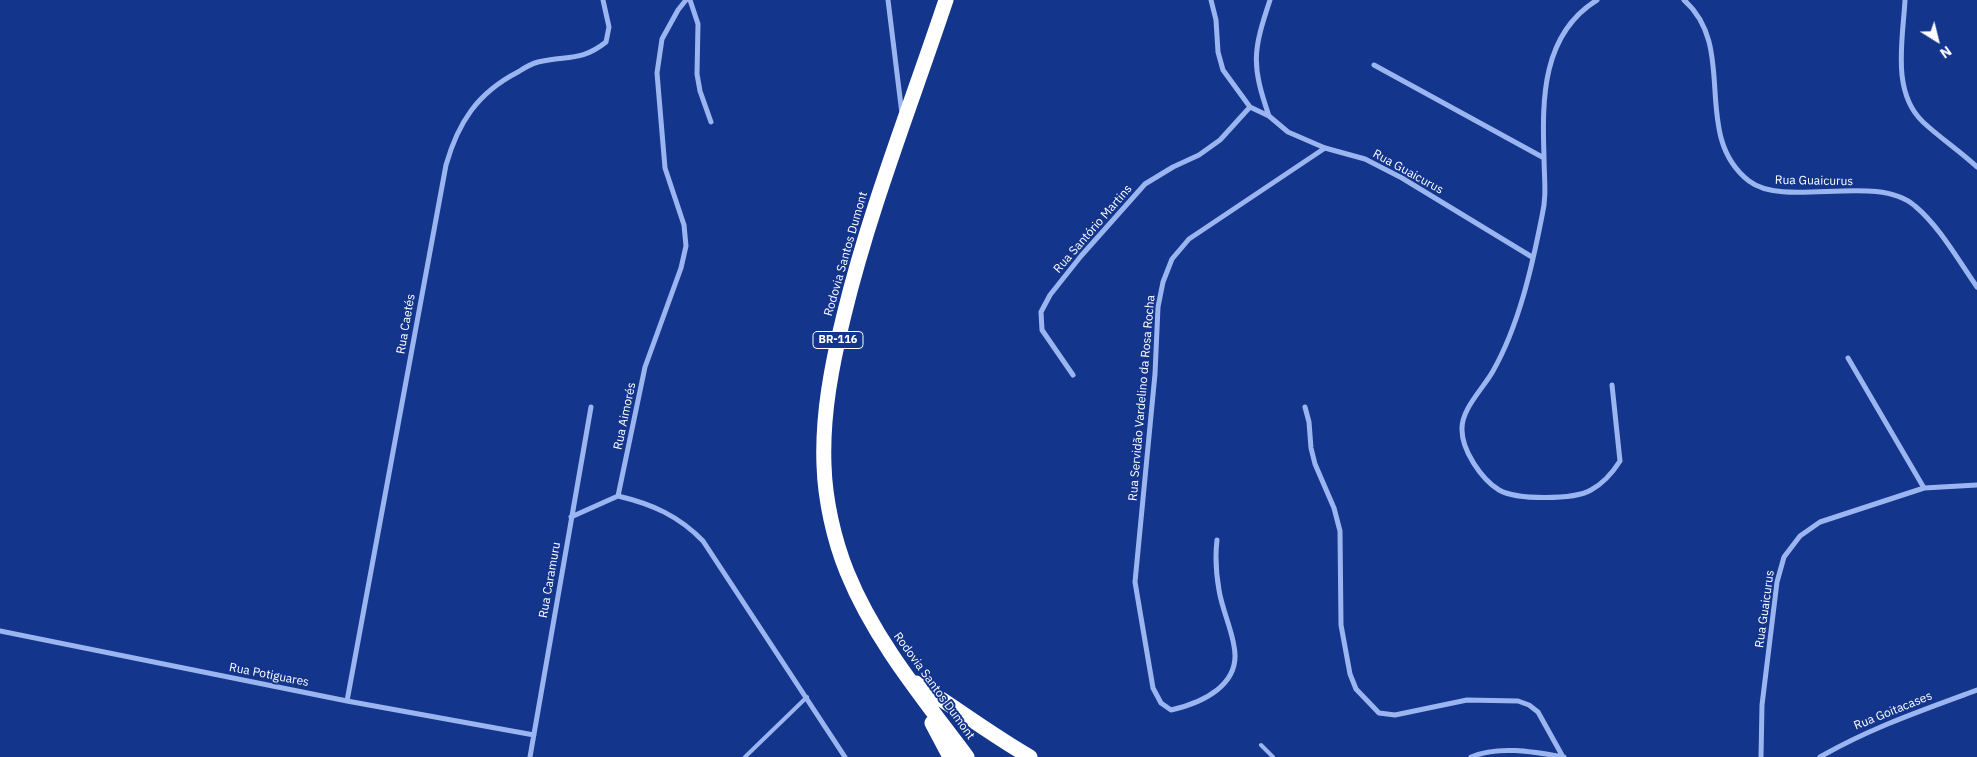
<!DOCTYPE html>
<html>
<head>
<meta charset="utf-8">
<style>
	body { margin:0 }
	#map { position:relative; width:1977px; height:757px; overflow:hidden; background:#13358c; font-family:"IBM Plex Sans",sans-serif }
	canvas { display:block }
	.north { position:absolute; left:1912px; top:15px; width:50px; height:50px; -webkit-text-stroke:4px #13358c; paint-order:stroke; rotate:144deg; font-size:14px; font-weight:700; line-height:20px; text-align:center; color:#fff }
	.north::after { content:''; display:block; margin:auto; width:18px; height:22px; background:#fff; clip-path:polygon(50% 0,100% 100%,50% 72%,0 100%) }
</style>
</head>
<body>
<div id="map">
<canvas width="1977" height="757"></canvas>
<div class="north">N</div>
</div>
<script>
const c = document.querySelector('canvas').getContext('2d');
c.lineJoin = 'round';
function strokePath(path, color, width, dash) {
  c.strokeStyle = color;
  c.lineWidth = width;
  c.lineCap = dash ? 'butt' : 'round';
  c.setLineDash(dash || []);
  c.stroke(path);
}
function write(font, color, halo, rows, align = 'center') {
  c.font = font + ' "IBM Plex Sans",sans-serif';
  c.lineWidth = 4;
  c.setLineDash([]);
  c.textBaseline = 'middle';
  c.strokeStyle = halo;
  c.fillStyle = color;
  for (const [text, x, y, turn = 0] of rows) {
    c.save();
    c.translate(x, y);
    c.rotate((+turn || 0) * Math.PI / 180);
    c.textAlign = isNaN(turn) ? turn : align;
    if (halo) c.strokeText(text, 0, 0);
    c.fillText(text, 0, 0);
    c.restore();
  }
}
const lane = new Path2D(`
	M1261,745L1273,757
	M745,757L807,697`);
const street = new Path2D(`
	M686,0L678,10L662,39L657,73L665,168L684,225L686,246L681,268L645,367L618,496C652,504 679,516 703,541L845,757
	M690,0L698,24L697,74L700,91L711,122
	M888,0L902,114
	M1211,0L1216,20L1218,52L1223,70L1250,107L1269,116L1288,132L1325,148L1365,159L1402,178L1532,257
	M1597,0C1542,34 1542,99 1544,156C1544,177 1547,196 1542,216C1532,267 1519,325 1493,371C1483,389 1461,409 1462,430C1462,450 1481,479 1499,490C1516,500 1574,500 1591,490C1604,483 1613,472 1620,461L1612,385
	M1684,0C1739,48 1690,135 1749,181C1785,209 1877,172 1915,206C1940,227 1958,260 1977,287
	M1905,0C1903,39 1891,92 1923,122C1940,138 1960,151 1977,167
	M1374,65L1544,158
	M1269,116C1251,64 1253,51 1270,0
	M1848,358L1924,488
	M1073,375L1042,330L1041,312L1050,295L1081,256L1145,184L1173,167L1199,155L1220,140L1250,107
	M1305,407L1309,422L1311,448L1315,464L1334,508L1340,531L1341,625L1350,674L1356,689L1379,713L1395,715L1467,700L1518,701L1529,705L1538,712L1563,757
	M571,517L618,496
	M1217,540C1215,557 1216,573 1219,590C1222,609 1231,627 1234,646C1242,685 1202,703 1171,710L1161,703L1153,688L1135,582L1155,374L1158,307L1163,282L1172,259L1189,239L1325,148
	M0,631L347,701L534,735
	M347,701L446,165C458,123 477,93 518,72C524,68 531,64 538,62C567,55 581,62 606,42L609,27L603,0
	M530,757L591,407
	M1471,757C1499,745 1535,752 1564,757
	M1761,757L1762,705L1777,582L1784,557L1800,536L1820,522L1924,488L1977,485
	M1820,757C1870,728 1923,710 1977,690`);
const highway = new Path2D(`
	M946,0C911,105 870,208 844,315C832,364 822,414 824,465C825,500 834,540 847,572C875,641 923,698 967,757
	M916,683C955,707 990,734 1030,757
	M932,723L950,757`);
const shields = [
	[838,340,50]
];
const shieldNames = [
	["BR-116",838,340]
];
const streetNames = [
	["Rua Guaicurus",1408,172,29],
	["Rua Guaicurus",1814,181,1],
	["Rua Santório Martins",1093,229,-49],
	["Rodovia Santos Dumont",846,254,-74],
	["Rua Caetés",406,324,-80],
	["Rua Servidão Vardelino da Rosa Rocha",1142,398,-85],
	["Rua Aimorés",625,416,-78],
	["Rua Caramuru",550,580,-80],
	["Rua Guaicurus",1765,609,-82],
	["Rua Potiguares",269,675,11],
	["Rodovia Santos Dumont",934,686,54],
	["Rua Goitacases",1893,711,-22]
];
strokePath(lane, '#9bb5f1', 4);
strokePath(street, '#9bb5f1', 5);
strokePath(highway, '#fff', 15);
for (const [x, y, w] of shields) {
  const box = new Path2D();
  box.roundRect(x - w / 2, y - 8.5, w, 17, 4);
  c.fillStyle = '#13358c';
  c.fill(box);
  strokePath(box, '#fff', 1);
}
write('bold 11px', '#fff', null, shieldNames);
write('12px', '#fff', '#13358c', streetNames);
</script>
</body>
</html>
